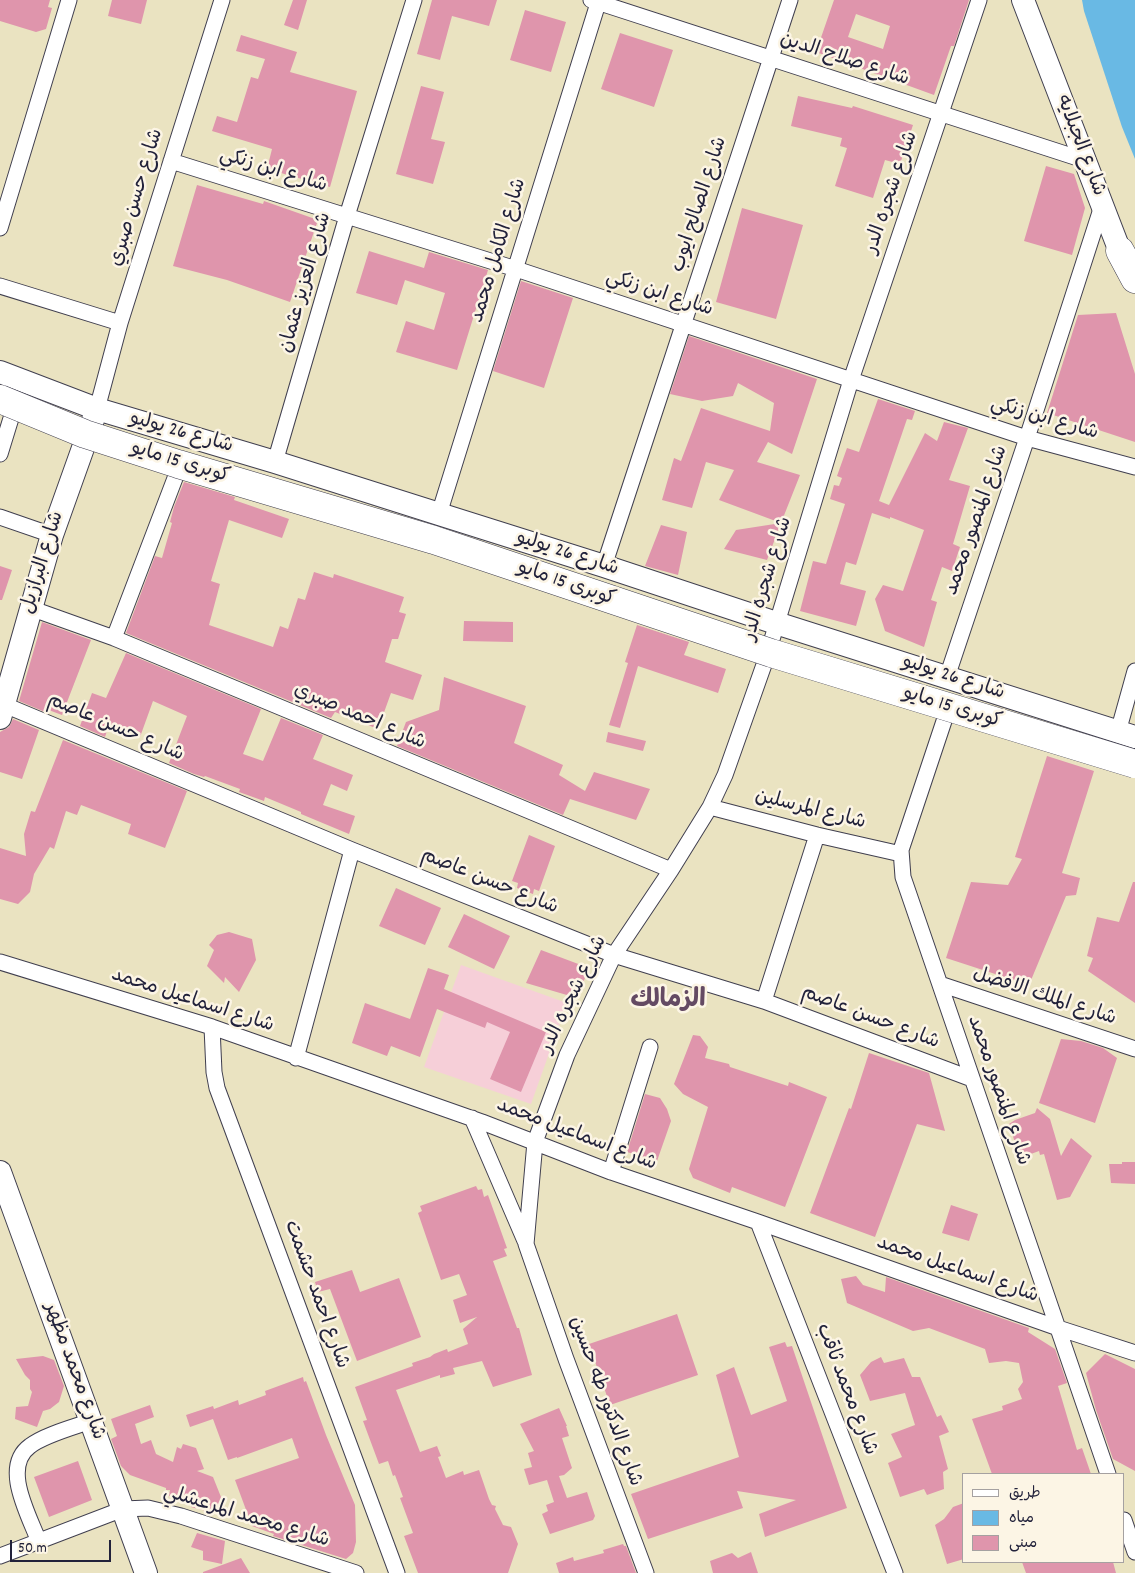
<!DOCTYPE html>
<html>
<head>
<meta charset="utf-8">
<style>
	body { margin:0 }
	#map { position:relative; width:1135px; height:1573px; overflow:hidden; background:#eae3c1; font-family:Dekko,"Playpen Sans Arabic",sans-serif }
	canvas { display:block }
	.legend { position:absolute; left:962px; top:1473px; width:162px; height:90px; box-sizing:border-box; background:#fcf5e5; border:1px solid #a5a1a1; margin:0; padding:6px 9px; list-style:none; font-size:15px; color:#22223b }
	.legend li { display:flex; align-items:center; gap:10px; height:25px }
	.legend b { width:25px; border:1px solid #a5a1a1 }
	.scale { position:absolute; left:10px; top:1540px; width:101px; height:22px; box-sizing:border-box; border:2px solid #22223b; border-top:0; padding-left:6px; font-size:15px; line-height:18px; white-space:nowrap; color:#22223b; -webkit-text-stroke:4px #fcf5e5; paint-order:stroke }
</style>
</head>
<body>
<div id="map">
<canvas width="1135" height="1573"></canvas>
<ul class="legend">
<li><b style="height:6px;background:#fff"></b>طريق</li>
<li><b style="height:14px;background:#69b9e4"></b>مياه</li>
<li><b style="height:14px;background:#df95ac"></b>مبنى</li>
</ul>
<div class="scale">50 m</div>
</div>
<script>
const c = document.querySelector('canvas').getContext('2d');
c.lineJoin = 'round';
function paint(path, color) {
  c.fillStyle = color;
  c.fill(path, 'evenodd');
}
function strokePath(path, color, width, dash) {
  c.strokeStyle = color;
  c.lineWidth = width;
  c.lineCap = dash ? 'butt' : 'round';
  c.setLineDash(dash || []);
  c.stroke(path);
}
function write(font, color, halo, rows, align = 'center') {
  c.font = font + ' Dekko,"Playpen Sans Arabic",sans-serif';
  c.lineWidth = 5;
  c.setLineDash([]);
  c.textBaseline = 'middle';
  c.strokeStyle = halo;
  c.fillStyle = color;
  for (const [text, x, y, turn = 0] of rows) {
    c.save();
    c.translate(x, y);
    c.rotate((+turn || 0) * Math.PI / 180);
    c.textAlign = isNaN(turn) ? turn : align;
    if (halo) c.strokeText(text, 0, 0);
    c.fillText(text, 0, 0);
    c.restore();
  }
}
const built = new Path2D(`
	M461,965L567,1003L531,1104L424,1067Z`);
const water = new Path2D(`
	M1082,0H1135V159L1122,127L1084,11Z`);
const building = new Path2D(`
	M0,0H50L48,7L52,8L46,29L36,32L0,21Z
	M112,0H147L141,24L108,16Z
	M293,0H307L298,30L284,25Z
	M432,0H497L489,26L452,16L440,60L417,54Z
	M834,0H969L954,46H951L934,95L816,52ZM856,14L890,26L883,49L848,37Z
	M525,10L566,22L551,72L510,60Z
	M620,33L673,50L654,107L601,89Z
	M241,35L297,52L290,72L357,91L330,187L267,169L272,149L212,131L217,116L237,122L251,77L258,79L265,59L236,51Z
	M421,86L444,92L431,139L445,142L433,184L396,174Z
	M798,96L852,108L853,106L913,125L900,164L885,160L873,198L835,186L847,148L840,146L842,138L791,126Z
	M1046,166L1074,174L1085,208L1072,255L1024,241Z
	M197,185L263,204L264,201L318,220L290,302L227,280L173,266Z
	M742,208L803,225L776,319L716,302Z
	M369,251L424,268L429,252L488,270L457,370L396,352L406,321L434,330L445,293L405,280L397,305L356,293Z
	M521,281L573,298L544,388L493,371Z
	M1116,313L1135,374V442L1047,413L1078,315Z
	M689,336L817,379L792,454L768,442L757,462L800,475L781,523L719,500L734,470L706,462L692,508L662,500L674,458L681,461L701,408L770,431L774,403L738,383L733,396L702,401L670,394Z
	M878,399L915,411L912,420L907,419L879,501L889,505L925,433L937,441L944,422L968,428L949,480L970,486L953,544L960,547L952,571L942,567L931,600L937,602L924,647L885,631L875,599L883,585L903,591L924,530L890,517V519L872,513L856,565L846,562L840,584L866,591L856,626L800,611L813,561L826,564L845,504L830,499L834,485L839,486L842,478L837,476L847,448L859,452Z
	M184,482L235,497L234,500L289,519L282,538L229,520L211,581L220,584L209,625L273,647L280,626L288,629L298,598L305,600L314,572L333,578L334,574L404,597L399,612L406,614L398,639H392L385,662L422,675L413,700L391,693L378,729L335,712L331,718L126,633L155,556L162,558L172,523L170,522L174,507Z
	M781,523L767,560L724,549L736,530Z
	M661,525L687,532L678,575L645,566Z
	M0,566L12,570L2,600H0Z
	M464,621L513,622V642L463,641Z
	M42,622L91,640L62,715L46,709L45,712L19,701Z
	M637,625L689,642L684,655L726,669L718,693L638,666L620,728L609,725L628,663L625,662Z
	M126,653L261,709L243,754L263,761L281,718L323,735L313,759L353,775L347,791L331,784L323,805L355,816L349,834L301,814V812L265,797L264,801L239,792L240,789L205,776L204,777L194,774L169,763L187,716L153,701L140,737L109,725L105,737L80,726L92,693L106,698Z
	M444,677L526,706L514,743L563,765L559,775L585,791L594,772L650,789L636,820L570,799L563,815L397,746L406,722L439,710Z
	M13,719L39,730L22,779L0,772V732L9,727Z
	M608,732L646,741L643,751L606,742Z
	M63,740L187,791L165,848L128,834L131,824L81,805L77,815L66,811L54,849L50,847L34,874L30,892L18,904L0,899V848L26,856L24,834L31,811L35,812Z
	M1047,756L1094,771L1062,873L1080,878L1076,895L1066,896L1029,985L946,958L971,882L1008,885L1022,859L1015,857Z
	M529,835L555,846L539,891L534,889L533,894L517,888L518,883L512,881Z
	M1133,882H1135V1003L1088,971L1093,958L1087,956L1097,917L1119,922Z
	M396,888L441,908L425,945L379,926Z
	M464,914L510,936L494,969L448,947Z
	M229,932L252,939L256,960L239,992L225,977L224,983L207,966L214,950L209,945L217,935Z
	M541,950L589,968L577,998L526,983Z
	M428,968L449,975L444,989L546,1032L521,1092L490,1079L510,1032L487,1022L485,1028L437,1009L420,1057L391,1046L387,1056L352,1043L365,1003L410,1019Z
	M693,1035L700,1036L708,1047L705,1058L729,1064L730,1067L788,1086L789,1082L827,1097L785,1207L732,1187L730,1193L693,1178L689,1169L708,1107L683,1094L674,1084Z
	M1061,1039L1081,1041L1103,1048L1117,1058L1095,1123L1039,1103Z
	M869,1053L929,1073L945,1131L917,1124L875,1237L810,1213L849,1108L851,1109Z
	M645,1094L660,1098L667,1109L671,1121L657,1161L627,1152Z
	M1037,1108L1050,1119L1061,1156L1071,1138L1092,1156L1070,1197L1057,1200L1044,1154L1040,1155L1039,1151L1020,1158L1009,1124L1015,1120L1035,1113Z
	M1122,1162H1135V1184L1111,1183L1109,1164H1122Z
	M476,1186L478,1190L482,1189L484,1197L488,1195L507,1248L504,1249L507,1256L493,1261L517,1328H519L532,1375L493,1387L482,1361L453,1368L455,1374L440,1378V1375L396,1390L420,1452L437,1446L441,1456L438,1457L446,1478L463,1471L464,1475L479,1470L489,1499L492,1505L496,1506L495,1509L503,1525L511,1527L518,1544L508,1573H418L404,1536L413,1533L400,1498L403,1497L395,1475L393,1476L388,1461L379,1464L363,1421L367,1420L355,1387L413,1366L412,1363L430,1357L434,1354L447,1349L448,1352L468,1344L463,1329L477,1317L460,1323L453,1300L467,1295L459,1274L441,1280L418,1213L422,1211L420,1206Z
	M951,1205L978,1214L969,1241L942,1233Z
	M352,1270L360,1292L399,1278L421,1337L357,1361L330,1289L318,1292L315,1282Z
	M856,1276L863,1285L885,1292L886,1277L1029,1328L1028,1332L1055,1349L1067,1383L1058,1386L1077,1450L1082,1448L1091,1474H992L972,1419L1003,1410L1002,1406L1022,1399L1018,1389L1023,1382L1019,1363L1006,1361L989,1363L985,1349L929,1328L913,1331L847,1303L841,1279Z
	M677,1314L698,1375L610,1405L589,1344Z
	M785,1342L787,1347L792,1346L847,1508L765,1537L759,1514L796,1500L737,1491L743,1508L648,1539L631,1494L739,1457L716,1375L734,1367L751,1415L787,1401L769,1347Z
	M1105,1354L1135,1369V1471L1113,1459L1096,1410L1086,1373Z
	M43,1356L54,1360L64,1386L59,1402L50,1409L43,1411L37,1427L15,1419L16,1407L28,1406L32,1392L30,1389V1380L25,1375L16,1359Z
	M881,1357L884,1363L904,1358L912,1377H920L937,1417L941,1415L949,1432L939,1436L948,1469L943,1472L944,1489L927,1495L924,1489L900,1497L888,1463L902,1457L891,1434L915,1425L905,1393L870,1401L860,1375L871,1362Z
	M303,1377L304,1382L306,1381L326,1435L355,1505L356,1542L353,1553L346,1559L273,1536L274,1534L252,1526L235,1480L299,1458L292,1438L237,1458V1457L228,1460L213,1419L190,1427L186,1415L213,1406L214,1409L238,1400L239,1405L266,1395L265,1391Z
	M150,1405L154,1417L135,1424L141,1444L151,1440L156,1454L173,1462L177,1447L181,1449L183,1444L196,1448L204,1469L197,1471L213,1477L229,1517L191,1507L192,1503L169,1496L170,1490H166V1488L130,1475L121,1466L111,1439L117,1436L111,1419Z
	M559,1408L567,1426H566L569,1436L562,1438L572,1468L564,1475L559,1476L567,1498L587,1492L595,1516L593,1520L550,1534L542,1514L548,1511L546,1505L554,1502L547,1480L529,1485L524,1469L532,1467L528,1453L534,1451L520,1424Z
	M78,1461L92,1500L49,1517L34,1477Z
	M964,1503V1559L947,1564L935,1525L944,1519L953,1507Z
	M197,1533L225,1541L222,1564L203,1560V1551L191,1547Z
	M623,1544L624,1546H626L636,1573H559L556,1563L573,1557L574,1561L604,1553L603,1550Z
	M751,1552L758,1573H713L710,1561L732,1553L738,1558Z
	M241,1558L250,1573H203V1572Z
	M1022,1562H1113L1116,1573H1026Z`);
const street = new Path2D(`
	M591,0L1084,160
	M171,161L516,269L1027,438L1135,467
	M0,228L69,0
	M0,286L120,323
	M97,409L120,323L222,0
	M0,454L12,415
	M275,462L347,216L414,0
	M439,514L599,0
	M0,517L52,535
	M604,566L790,0
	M30,608L114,638L671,870
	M114,638L177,473
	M947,677L1027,438L1102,206
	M0,703L352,850L614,955L764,1001L972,1079
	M945,718L901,850L903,877L1108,1474
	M1118,732L1135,671
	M710,807L817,835L901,854
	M0,962L212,1027L482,1122L611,1172L758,1222L1058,1328L1135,1353
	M940,984L1135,1049
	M764,1001L817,835
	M212,1027L214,1072L217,1088L397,1573
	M296,1058L352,850
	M472,1118L525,1241
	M611,1172L650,1047
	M758,1222L895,1573
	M1124,1520L1135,1552
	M39,1542C29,1515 1,1467 30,1446C44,1435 74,1427 91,1421
	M0,1556L123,1509L148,1508L181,1516L356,1573
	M646,1573L566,1359L526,1244L535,1142L567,1055L614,955L671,870L710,807L725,775L766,659L851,380L979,0`);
const secondary = new Path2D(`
	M1023,0L1126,267
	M0,372L97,409L275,462L439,514L604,566L776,623L1135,737
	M0,718L52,535L93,420
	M0,1172L146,1573`);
const highway = new Path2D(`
	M1120,251L1135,279`);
const highwayBridge = new Path2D(`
	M0,399L85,434L178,464L434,540L771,653L1135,764`);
const streetNames = [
	["شارع صلاح الدين",844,61,18],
	["شارع الجبلايه",1079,146,69],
	["شارع ابن زنكي",273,172,17],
	["شارع شجره الدر",893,193,-71],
	["شارع حسن صبري",138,198,-73],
	["شارع الصالح ايوب",701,205,-72],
	["شارع الكامل محمد",500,251,-73],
	["شارع العزيز عثمان",307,283,-74],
	["شارع ابن زنكي",659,295,18],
	["شارع ابن زنكي",1044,420,16],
	["شارع 26 يوليو",181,434,16],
	["كوبرى 15 مايو",180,464,17],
	["شارع المنصور محمد",978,521,-71],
	["شارع 26 يوليو",567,555,18],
	["شارع البرازيل",44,563,-73],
	["شارع شجره الدر",769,579,-73],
	["كوبرى 15 مايو",566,585,19],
	["شارع 26 يوليو",953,679,18],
	["كوبرى 15 مايو",952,709,17],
	["شارع احمد صبري",359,718,23],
	["شارع حسن عاصم",115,729,23],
	["شارع المرسلين",810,811,14],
	["شارع حسن عاصم",489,883,22],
	["شارع شجره الدر",575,995,-64],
	["شارع الملك الافضل",1044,998,18],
	["شارع اسماعيل محمد",192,1002,18],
	["شارع حسن عاصم",870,1019,21],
	["شارع المنصور محمد",997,1091,71],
	["شارع اسماعيل محمد",576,1136,21],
	["شارع اسماعيل محمد",957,1271,19],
	["شارع احمد حشمت",315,1295,70],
	["شارع محمد مظهر",73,1372,70],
	["شارع محمد ثاقب",845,1390,69],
	["شارع الدكتور طه حسين",604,1402,70],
	["شارع محمد المرعشلي",246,1518,17]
];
const districtNames = [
	["الزمالك",668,1003]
];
paint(built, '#f6cfd8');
paint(water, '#69b9e4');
paint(building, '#df95ac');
strokePath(street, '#403f4f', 17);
strokePath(secondary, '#403f4f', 24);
strokePath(highway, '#403f4f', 29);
strokePath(street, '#fff', 15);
strokePath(secondary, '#fff', 22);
strokePath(highway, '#fff', 28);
strokePath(highwayBridge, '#403f4f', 29, []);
strokePath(highwayBridge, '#fff', 28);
write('20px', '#22223b', '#fcf5e5', streetNames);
write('bold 25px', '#644a63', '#fcf5e5', districtNames);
</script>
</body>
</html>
